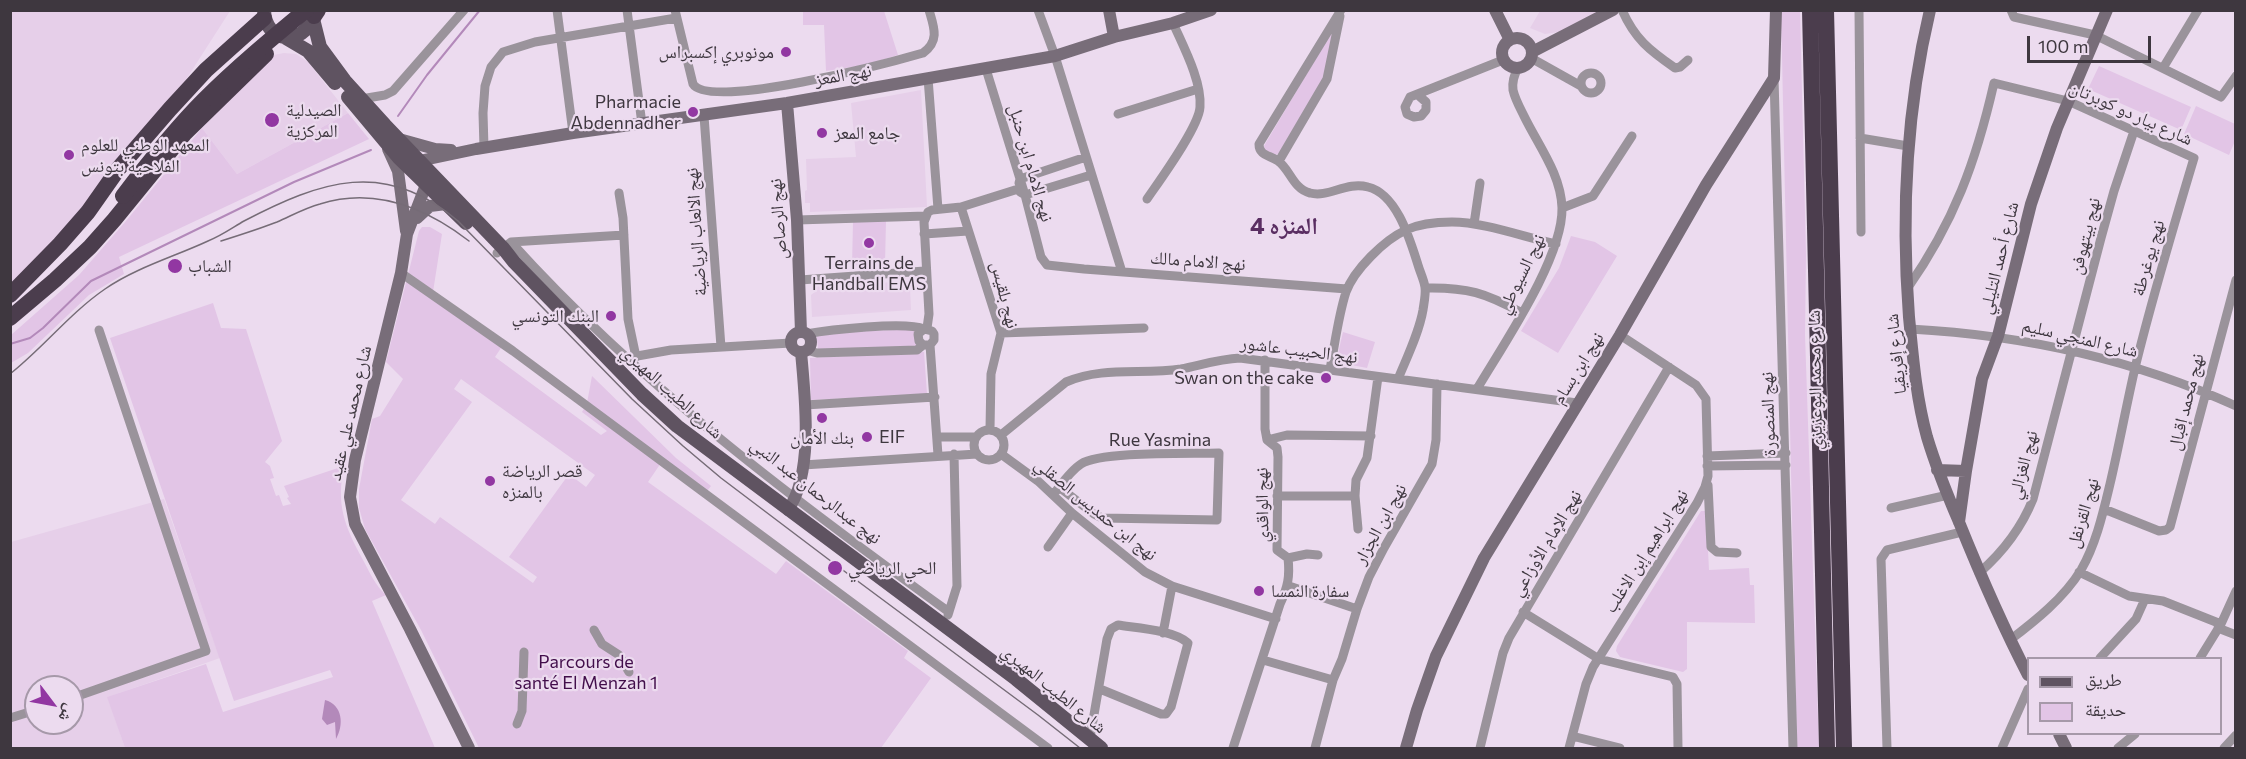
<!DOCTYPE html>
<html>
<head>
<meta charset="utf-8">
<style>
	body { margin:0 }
	#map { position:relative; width:2246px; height:759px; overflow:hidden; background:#ecdbef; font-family:Commissioner,"Noto Naskh Arabic",sans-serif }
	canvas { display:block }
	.frame { position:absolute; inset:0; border:12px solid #3e373f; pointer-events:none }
	.legend { position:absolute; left:2027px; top:657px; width:195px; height:78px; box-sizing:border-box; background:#ecdbef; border:2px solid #a699a9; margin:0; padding:8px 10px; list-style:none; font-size:18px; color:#3e373f }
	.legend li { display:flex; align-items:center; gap:12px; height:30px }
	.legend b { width:30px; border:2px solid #a699a9 }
	.north { position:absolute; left:24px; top:675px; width:60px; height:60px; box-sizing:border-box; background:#ecdbef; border:2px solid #a699a9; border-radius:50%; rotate:122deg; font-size:16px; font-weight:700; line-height:24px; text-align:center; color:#3e373f }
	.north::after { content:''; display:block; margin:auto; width:21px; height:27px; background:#9237a2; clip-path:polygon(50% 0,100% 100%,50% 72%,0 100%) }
	.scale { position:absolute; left:2027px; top:36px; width:124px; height:27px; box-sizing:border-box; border:3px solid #3e373f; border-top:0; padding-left:8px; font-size:18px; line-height:21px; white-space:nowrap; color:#3e373f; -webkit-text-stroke:4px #ecdbef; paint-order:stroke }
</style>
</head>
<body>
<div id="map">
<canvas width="2246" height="759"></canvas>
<div class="frame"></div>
<ul class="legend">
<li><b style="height:8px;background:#5f5361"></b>طريق</li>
<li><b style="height:16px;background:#e2c5e6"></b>حديقة</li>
</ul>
<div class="north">ش</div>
<div class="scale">100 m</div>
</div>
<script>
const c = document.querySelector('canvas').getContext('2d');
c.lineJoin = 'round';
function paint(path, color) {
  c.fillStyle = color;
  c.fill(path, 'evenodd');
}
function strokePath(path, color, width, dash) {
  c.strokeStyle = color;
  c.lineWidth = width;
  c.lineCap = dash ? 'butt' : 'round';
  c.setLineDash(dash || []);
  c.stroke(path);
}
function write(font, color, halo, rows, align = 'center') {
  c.font = font + ' Commissioner,"Noto Naskh Arabic",sans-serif';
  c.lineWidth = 4.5;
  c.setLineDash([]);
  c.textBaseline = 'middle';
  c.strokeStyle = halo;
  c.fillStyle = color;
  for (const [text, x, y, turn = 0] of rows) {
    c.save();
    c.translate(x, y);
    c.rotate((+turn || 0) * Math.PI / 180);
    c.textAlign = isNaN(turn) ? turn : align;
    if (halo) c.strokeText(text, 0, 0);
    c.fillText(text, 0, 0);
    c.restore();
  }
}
const built = new Path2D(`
	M11,11H230L178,92L76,219L11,286Z
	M1540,11H1598L1559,32L1545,34L1530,28Z
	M284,53L296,54L308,62L348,113L237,174L202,128L263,64L274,55Z
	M921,90L927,207L810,212V203H805V191L807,190L806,159L856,157L851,103Z
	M905,282V288H910L911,310L812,317L811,295L816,291V284Z
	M164,499L220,658L108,697L125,748H11V542ZM36,687H72V723H36Z`);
const green = new Path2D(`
	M803,11H884L898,55L865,65L826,71L824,25H803Z
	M1781,11H1800L1806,254L1805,335L1819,748H1797Z
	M1336,24L1326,78L1281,152L1274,156L1265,151L1264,146Z
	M2099,66L2191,107L2181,130L2088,89Z
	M2196,106L2235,124V141L2229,155L2184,134Z
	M348,113L369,139L119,257L124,274L89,295L28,353L11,363V335L79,275L126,221L202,128L237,174Z
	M886,221L885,264L852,266L853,222Z
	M422,227H430L442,234L433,292L505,342L495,357L601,435L607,431L582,412L587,403L592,376L676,458L711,486L707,491L663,460L648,482L776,574L786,561L908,651L904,658L931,678L881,748H479L421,630L365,529L359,508V489L372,419L380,416L403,379L386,362L419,231ZM461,379L595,475L586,487L569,474L509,557L537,577L533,583L440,517L435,524L401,500L472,402L454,389Z
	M1571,236L1595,242L1617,256L1558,353L1521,331L1559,268Z
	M213,303L221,328L246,329L282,441L265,462L270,466L274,478L270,479L276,496L279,495L283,506L291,504L287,498L289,497L284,486L344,466C336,505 344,525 363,560C370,573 375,585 386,595L372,601L435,748H125L107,697L206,664L223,712L333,677L330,670L234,701L110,338Z
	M920,329L919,346L816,352L818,347L816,333Z
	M1343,332L1375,342L1367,368L1336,362Z
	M924,352L927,394L811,400L810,358Z
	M1701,511H1706L1709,570L1749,568L1750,585H1754L1755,623L1687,622V669L1683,672L1620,657L1616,651L1617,646Z`);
const water = new Path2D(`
	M325,700C343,705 344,725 336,739L335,722L327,725L322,719Z`);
const stream = new Path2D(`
	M398,116L427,75L480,10
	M10,344L30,338L43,328L91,281L294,182L371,150`);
const street = new Path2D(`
	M557,10L573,133
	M627,10L642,124
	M675,10L693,84C709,111 892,62 923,53C940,41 934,27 929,10
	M1038,10L1055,56L1122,272
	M1341,10L1259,144C1259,156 1270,155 1278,161C1290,169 1293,189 1310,193C1329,198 1346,181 1368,187C1397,194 1410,240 1418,265C1420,272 1424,280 1425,287C1426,294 1424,303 1423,310C1419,333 1407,357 1398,379
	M1622,10C1635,39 1649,50 1675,68L1680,67L1688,60
	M1859,10L1861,232
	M2011,10L2014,17L2095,35L2221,97L2236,76
	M1531,58L1581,86
	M2163,68L2198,10
	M986,69L1025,195L1041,257L1047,265L1084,269L1347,289
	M1581 83a10 10 0 1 1 20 0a10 10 0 1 1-20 0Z
	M928,78L938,209
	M1774,78L1793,748
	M1418,95L1426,102V110L1421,116L1414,117L1407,114L1405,107L1410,97L1503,60
	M361,99L385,95L393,91L464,10
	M1118,114L1198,89
	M704,116L721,347
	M1860,138L1908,146
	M484,148L483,113L485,86L491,67L503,52L535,42L676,18
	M1279,161L1327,79L1340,16
	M1019,183L1020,179L1086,157
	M1020,192L1025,195L1091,175
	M619,193L623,218L628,319L636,357
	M1147,199C1160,180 1199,127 1200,107C1202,81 1183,46 1173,23
	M961,207L1001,333L991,374L990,429
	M1562,208L1593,196L1632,136
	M797,220L926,216
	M1474,224L1480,183
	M924,234L968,231
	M511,242C640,385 794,500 949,612
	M497,253L511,242L624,235
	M401,273L513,351L1048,748
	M800,280L925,271
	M1425,288C1467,287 1486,293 1522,313
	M1907,289C1954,222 1976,162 1994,83L2068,101L2194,158C2173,228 2152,298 2135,368C2126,407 2119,446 2110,484C2103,513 2096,544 2081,570C2064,598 2035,621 2010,640
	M927,328L929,314L924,222L928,212L932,210L961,207L1015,190
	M1910,329C2022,335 2133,359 2236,406
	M1001,333L1144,328
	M806,334C828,330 906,321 924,329
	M930,345L938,455
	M806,350L817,353L917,350L923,345H930L934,340V334L932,331L924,329L918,334L919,341L923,345
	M626,358L671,350L791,343
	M1330,369C1335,344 1338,317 1346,292C1354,270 1384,240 1406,230C1419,224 1438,222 1452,222C1483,222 1524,237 1556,244
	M1477,389C1503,345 1563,258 1562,208C1561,174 1538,145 1524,116C1520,108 1515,99 1513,90C1512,82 1514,75 1518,68
	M805,405L935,397
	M974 445a15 15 0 1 1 30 0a15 15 0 1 1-30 0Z
	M1001,435L1066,382C1103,366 1142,375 1181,369C1201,365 1219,359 1240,358L1577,403
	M937,437H976
	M1267,440L1287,435L1371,436
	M1001,454L1038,481L1072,513L1145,572L1172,586L1276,619
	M1707,456L1786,453
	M803,465L977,454
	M1707,466L1786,465
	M1708,485L1711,547L1717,552L1737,553
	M1053,495C1061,485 1070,471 1081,464C1101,451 1190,454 1219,453L1217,520L1102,518L1094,514L1059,487
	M1277,496H1355
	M1891,508L1948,495
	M2104,509L2159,531L2166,530L2170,527L2236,280
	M1358,529L1355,496L1356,480L1367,458L1378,377
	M1048,547L1072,513
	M1288,558L1307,554L1318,555
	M2079,572L2129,596L2163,601L2221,624
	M1979,573C2003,552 2021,529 2033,499L2101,238L2114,191L2134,131
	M1289,586L1357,609L1369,577L1384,548L1432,464L1436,440L1437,384
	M1523,612L1599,659L1673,677L1677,684L1678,748
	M948,615L957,586L954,454
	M2218,628L2236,635
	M594,630L602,644L619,655L629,672
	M1163,633L1172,586
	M2100,658L2136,619L2145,599
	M2200,658L2221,624L2236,591
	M1263,660L1333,680L1315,748
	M1333,680L1342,659L1357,609
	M72,698L206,651L99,330
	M10,718L36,710
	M517,724L522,711L524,652
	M1572,736L1620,748
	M1090,738L1107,639L1111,629L1118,625C1137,628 1174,630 1188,643L1171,707L1166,714H1161L1100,689
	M1233,748L1280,604C1288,587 1290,576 1288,558L1277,550L1278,457L1277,448L1267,440L1265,429V360
	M1480,748L1503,653L1509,638L1669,367
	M1569,748L1586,684L1593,667L1697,503L1705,487L1708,476L1706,399L1696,385L1620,335
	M1887,748L1881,559L1887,550L1962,532
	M2002,748L2028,689
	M2118,748L2135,734
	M2224,748L2236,735`);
const secondary = new Path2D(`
	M1109,10L1114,37
	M1495,10L1510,40
	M1930,10C1906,111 1901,213 1909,317C1913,358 1916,397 1927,437C1936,467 1947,494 1959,522C1980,574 2002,625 2028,675
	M1502 53a15 15 0 1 1 30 0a15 15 0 1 1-30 0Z
	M1532,52L1613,10
	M787,103L797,220L801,332
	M399,139L435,149L451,150
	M388,149L398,171L406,231
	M412,161H419L476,149L573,133L787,103L1055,56L1114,37L1173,23L1211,10
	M429,177L407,234L401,273L355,460L350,497L355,524L410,629L469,748
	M417,218L430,206L446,204
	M791 342a10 10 0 1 1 20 0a10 10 0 1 1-20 0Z
	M1937,470L1966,471
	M788,510C814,473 805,397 801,352
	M1959,522L1966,471L1982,379L1998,336L2031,204L2057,128L2107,10
	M2059,734L2066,748
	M1406,748L1417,710L1436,656L1484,558L1620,335L1706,185L1774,78L1776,10`);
const primary = new Path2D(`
	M264,10C265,43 303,47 313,17
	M313,19L320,47L345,81L385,125L503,248L514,262L642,394L677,426L1016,679L1101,748
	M286,38L308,51L335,83
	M348,97L399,158L466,223`);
const highway = new Path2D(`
	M1810,10L1827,748
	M1826,10L1844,748
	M314,16L318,10
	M10,295L60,244L88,212L119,168L170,109L206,70L264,18
	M10,318L55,280L90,247L114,220L185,133L266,54`);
const tram = new Path2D(`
	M221,241C240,235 259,229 277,222C291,216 305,208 320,204C374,187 426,208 469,241
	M10,374C43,348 70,313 105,289C135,268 176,256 208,241C221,236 232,228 244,221C321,181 385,158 458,221L632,399L683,446L721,478L836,565L1038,715L1080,748`);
const highwayBridge = new Path2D(`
	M123,196C149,162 175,129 204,100C236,68 271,39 306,10`);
const markers = [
	[786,52,6,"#9237a2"],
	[693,112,6,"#9237a2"],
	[272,120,8,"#9237a2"],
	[822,133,6,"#9237a2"],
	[69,155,6,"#9237a2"],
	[869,243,6,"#9237a2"],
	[175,266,8,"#9237a2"],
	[611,316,6,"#9237a2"],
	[1326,378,6,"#9237a2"],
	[822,418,6,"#9237a2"],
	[867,437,6,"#9237a2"],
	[490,481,6,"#9237a2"],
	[835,568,8,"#9237a2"],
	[1259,591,6,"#9237a2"]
];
const poiNames = [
	["مونوبري إكسبراس",774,52,"right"],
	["Pharmacie",681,102,"right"],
	["Abdennadher",681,123,"right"],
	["الصيدلية",286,110],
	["المركزية",286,131],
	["جامع المعز",834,133],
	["المعهد الوطني للعلوم",81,145],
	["الفلاحية بتونس",81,166],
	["Terrains de",869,263,"center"],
	["Handball EMS",869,284,"center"],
	["الشباب",188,266],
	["البنك التونسي",599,316,"right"],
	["Swan on the cake",1314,378,"right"],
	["EIF",879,437],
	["بنك الأمان",822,438,"center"],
	["قصر الرياضة",502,471],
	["بالمنزه",502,492],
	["الحي الرياضي",848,568],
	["سفارة النمسا",1271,591]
];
const streetNames = [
	["نهج المعز",843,75,-10],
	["شارع بيار دو كوبرتان",2131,113,24],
	["نهج الامام ابن حنبل",1031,163,74],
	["نهج الرصاص",778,219,-94],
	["نهج الالعاب الرياضية",696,232,-94],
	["نهج بيتهوفن",2085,236,-76],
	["شارع أحمد التليلي",1999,258,-76],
	["نهج يوغرطة",2148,258,-74],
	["نهج الامام مالك",1198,261,4],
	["نهج السيوطي",1521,274,-64],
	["نهج بلقيس",1005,295,76],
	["شارع المنجي سليم",2080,338,13],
	["نهج الحبيب عاشور",1299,350,7],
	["شارع إفريقيا",1896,354,-96],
	["نهج ابن بسام",1578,368,-58],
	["شارع محمد البوعزيزي",1815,380,-91],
	["شارع الطيب المهيري",672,392,42],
	["نهج محمد إقبال",2186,402,-76],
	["شارع محمد علي عقيد",350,413,-77],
	["نهج المنصورة",1768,414,-92],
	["Rue Yasmina",1160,440],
	["نهج الغزالي",2023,465,-75],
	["نهج عبدالرحمان عبد النبي",816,491,38],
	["نهج الواقدي",1262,505,-91],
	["نهج ابن حمديس الصقلي",1096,509,39],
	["نهج القرنفل",2083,513,-73],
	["نهج ابن الجزار",1380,524,-61],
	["نهج الإمام الأوزاعي",1546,543,-59],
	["نهج ابراهيم إبن الاغلب",1646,551,-58],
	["شارع الطيب المهيري",1054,689,39]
];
const parkNames = [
	["Parcours de",586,662],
	["santé El Menzah 1",586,683]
];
const districtNames = [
	["المنزه 4",1284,226]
];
paint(built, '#e6cfe9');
paint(green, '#e2c5e6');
paint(water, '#b389ba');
strokePath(stream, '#b389ba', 2);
strokePath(street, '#9a939b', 9);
strokePath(secondary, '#786d79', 12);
strokePath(primary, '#5f5361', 14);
strokePath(highway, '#4b3d4d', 16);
strokePath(tram, '#766c77', 1.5);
strokePath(highwayBridge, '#4b3d4d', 16);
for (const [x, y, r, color] of markers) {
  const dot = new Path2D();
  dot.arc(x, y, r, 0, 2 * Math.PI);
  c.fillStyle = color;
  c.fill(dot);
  strokePath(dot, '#ecdbef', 2);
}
write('18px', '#3e373f', '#ecdbef', poiNames, 'left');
write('18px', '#3e373f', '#ecdbef', streetNames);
write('18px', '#420e4b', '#ecdbef', parkNames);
write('bold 24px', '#5a2e62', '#ecdbef', districtNames);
</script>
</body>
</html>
